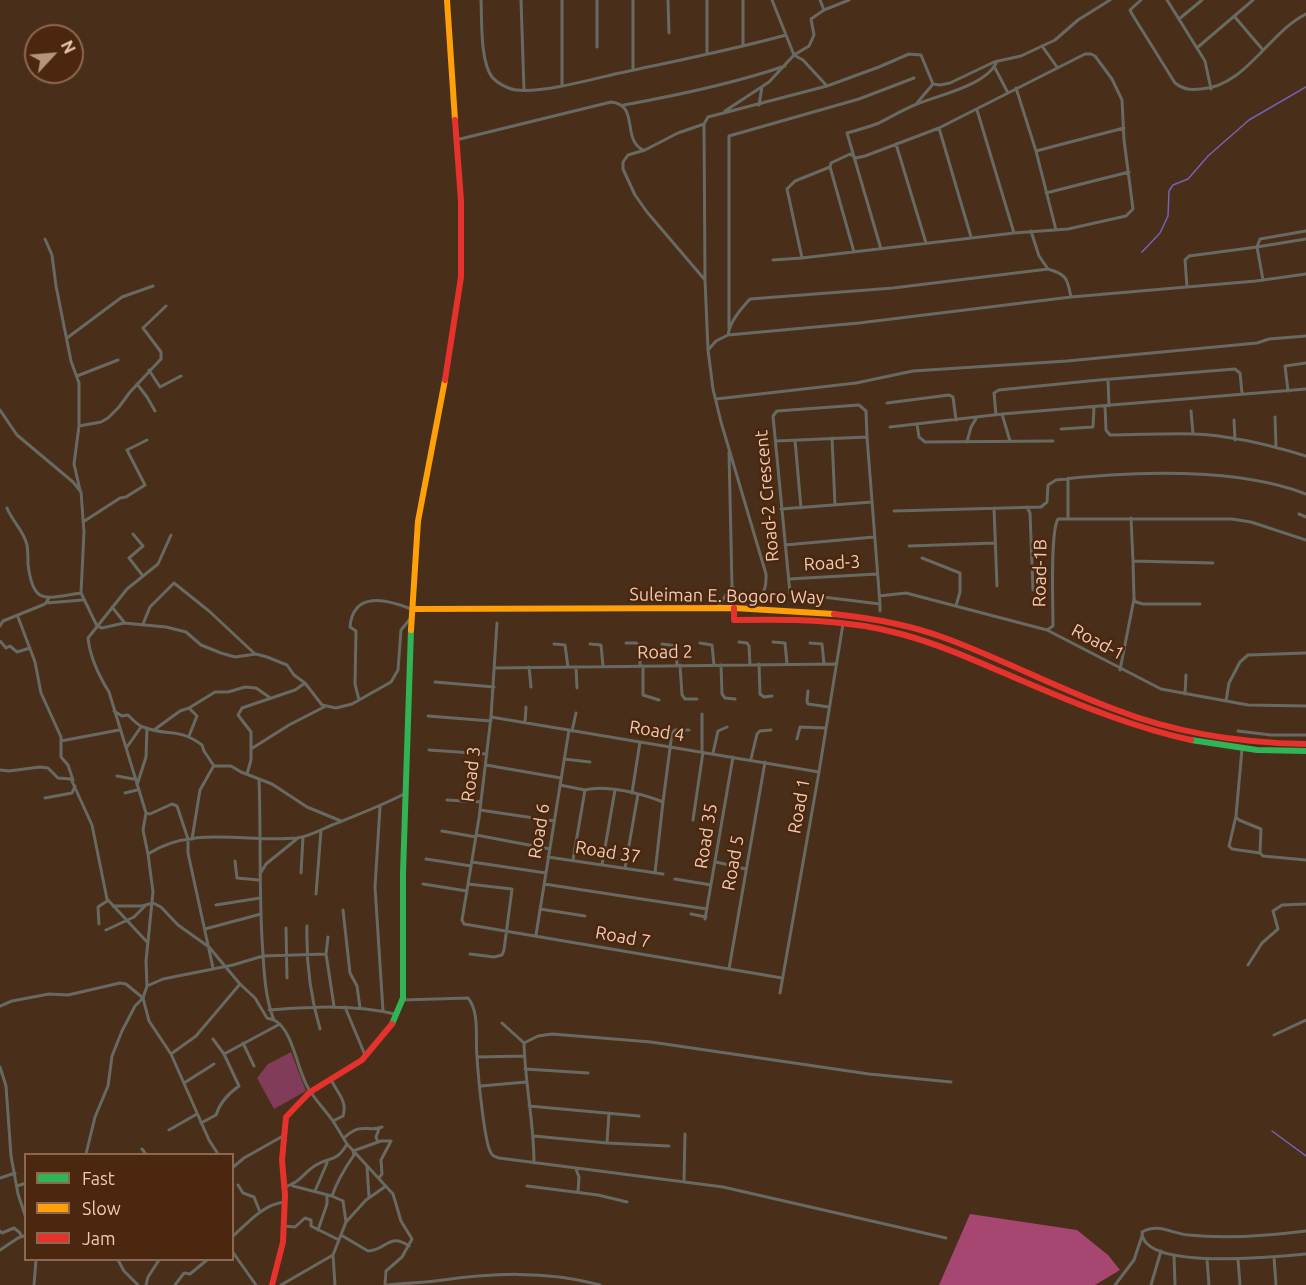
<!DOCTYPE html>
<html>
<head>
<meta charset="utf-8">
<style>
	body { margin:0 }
	#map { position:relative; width:1306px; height:1285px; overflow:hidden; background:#492e19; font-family:Ubuntu,sans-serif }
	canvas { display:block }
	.legend { position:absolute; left:24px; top:1153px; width:210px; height:108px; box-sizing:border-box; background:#4a270e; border:2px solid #8c6850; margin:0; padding:8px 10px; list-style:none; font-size:18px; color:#f0cab3 }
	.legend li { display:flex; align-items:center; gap:12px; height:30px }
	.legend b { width:30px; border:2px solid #8c6850 }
	.north { position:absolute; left:24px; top:24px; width:60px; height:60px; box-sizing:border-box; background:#4a270e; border:2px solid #8c6850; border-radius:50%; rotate:64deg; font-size:16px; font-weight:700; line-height:24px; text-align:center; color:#f0cab3 }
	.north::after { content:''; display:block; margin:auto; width:21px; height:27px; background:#b6937d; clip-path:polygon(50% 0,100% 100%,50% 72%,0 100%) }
</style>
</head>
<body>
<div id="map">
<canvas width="1306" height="1285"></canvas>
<ul class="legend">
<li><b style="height:8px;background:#30b455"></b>Fast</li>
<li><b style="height:8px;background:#ff9f0a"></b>Slow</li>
<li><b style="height:8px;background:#e5322d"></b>Jam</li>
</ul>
<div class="north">N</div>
</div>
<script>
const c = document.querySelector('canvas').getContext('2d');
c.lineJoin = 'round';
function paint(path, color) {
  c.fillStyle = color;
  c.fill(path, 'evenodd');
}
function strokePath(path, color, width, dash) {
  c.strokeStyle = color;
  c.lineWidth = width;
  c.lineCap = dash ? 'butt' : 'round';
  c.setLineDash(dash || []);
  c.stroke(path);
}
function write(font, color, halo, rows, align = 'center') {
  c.font = font + ' Ubuntu,sans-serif';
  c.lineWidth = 5;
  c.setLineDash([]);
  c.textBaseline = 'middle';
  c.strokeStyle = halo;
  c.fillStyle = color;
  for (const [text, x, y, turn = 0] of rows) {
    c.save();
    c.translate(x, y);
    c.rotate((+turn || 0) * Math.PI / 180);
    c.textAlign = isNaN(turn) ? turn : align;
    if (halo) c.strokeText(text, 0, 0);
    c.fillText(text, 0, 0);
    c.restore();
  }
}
const green = new Path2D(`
	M291,1052L306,1091L274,1109L257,1078L268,1064Z`);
const forest = new Path2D(`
	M970,1214L1077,1230L1108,1255L1120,1270L1095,1285H939Z`);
const stream = new Path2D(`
	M1142,252L1160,233L1168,216L1169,191L1173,185L1188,179L1208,156L1249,120L1306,87
	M1272,1131L1306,1156`);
const street = new Path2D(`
	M481,0C482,20 480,61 492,77C497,83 508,89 516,90C540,93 586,81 611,75C670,62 728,51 786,35
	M521,0L524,90
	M562,0V86
	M633,0V70
	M668,0L669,33
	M743,0V46
	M772,0L794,55L803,60L827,86
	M1141,0L1130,10L1132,14L1175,83C1184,90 1191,90 1201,89C1245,87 1269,32 1306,14
	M1167,0L1205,61L1211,89
	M824,10L849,0
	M1234,16L1263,50
	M1179,19L1202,0
	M1042,46L1057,67
	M597,47V0
	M1198,47L1253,0
	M707,54V0
	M995,68L1008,93
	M933,84L940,85L950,83L994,62L1021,56L1055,40L1078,20L1110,0
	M1016,88L1036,151L1056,230
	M917,103L933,84
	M624,105C679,95 732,84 785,66
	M759,105L762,87
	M977,110L1014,233
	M725,111L769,82L794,55L809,46L814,35L811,19L824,10L820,0
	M704,124L678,133L645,150L628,155L623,162V169L635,195L647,212L705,280L708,350L713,389L721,422L766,574C767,599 759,596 737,595
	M939,128L971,237
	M456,140L611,102C640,105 621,139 643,150
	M896,144L926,243
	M1036,151L1124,128
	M830,167L854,252
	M1046,193L1129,172
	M1031,231L1039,256L1048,269
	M45,239L52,255L56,286L71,361L79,383V426L74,464L80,490
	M881,249L847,133C858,130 869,127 879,123C891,117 904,109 917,104C939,95 988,85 997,61
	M773,260L802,258L1014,233L1068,229L1126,216L1133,209L1124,140L1122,100L1112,79L1095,56L1091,54H1085L939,128L865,156L856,158L850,154L831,163L830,167L795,181L787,189L802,258
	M705,279L704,124L708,117L827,86L879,67L909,54L921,55L933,84
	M1263,280L1257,247L1306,239
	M1187,287L1185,260L1189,256L1257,247L1260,239L1306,231
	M729,328V136L859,99L914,78
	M728,335L859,323L1071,297L1256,281L1306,274
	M67,338L122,297L153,286
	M709,349L716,341L728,335C730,321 741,309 750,299L893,288L1048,269C1068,275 1067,279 1071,297
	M149,370L160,387L181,376
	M77,376L118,360
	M1108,380L1109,406
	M137,384L147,397L155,411
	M1288,391L1285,366L1306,363
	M716,399L856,383L913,371L1067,361L1257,343L1269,339L1306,336
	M887,403L949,395L953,397L956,420
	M1105,406L1106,430L1110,435C1138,435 1166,433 1193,434C1231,435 1270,445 1306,456
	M0,410L17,435L73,482L81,492L84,532L81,593L97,626L102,628L124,623L166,627L186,632L201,645L221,653L235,657L256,654L267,657L287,665L294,675L305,683L322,705L336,708L352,704L391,682L398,670L401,630L410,619
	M1191,411L1193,434
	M1002,414L1010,441
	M996,415L994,393L999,390L1099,380L1235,369L1240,373L1242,393
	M1275,417L1276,447
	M1234,420L1235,440
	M917,424L919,437L925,442L1053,441
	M79,426L101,422L108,418L119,407L130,392L161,359V352L143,328L166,306
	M890,427L1002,414L1306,389
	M1061,429L1093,427L1094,407
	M832,438L835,505
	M795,440L801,508
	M776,441L867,437
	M967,442L971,427L977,417
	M729,452L732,586L737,595L753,608
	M1068,478V517
	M1027,507L1030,513L1033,590
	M7,508C12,521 24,531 27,545C28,552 28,558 28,564C33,607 46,598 81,593
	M994,508L997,586
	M781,509L872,502
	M894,511L1041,507L1047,502L1048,485L1056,480C1130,471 1237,467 1306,494
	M1299,514L1306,517
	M1131,518L1133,561L1213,563
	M83,522L120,498L126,497L145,485L127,450L147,440
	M133,534L143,546L129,558L143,576
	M785,545L874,537
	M909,546L995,543
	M922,558L960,573V592L956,606
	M1133,561L1134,599L1136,602L1143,604H1200
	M789,579L877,574
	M879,596L906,593L1047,630L1161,689L1248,705L1306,706
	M46,603L83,600
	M112,607L124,622
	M718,607L732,586
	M880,611V604L867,437L866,411L859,405L777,411L773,416L790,593L880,604
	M18,617L35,662L41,693L61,737V757L68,765L73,780
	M497,623L491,717L479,818L462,920L464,924L782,978
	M143,624L150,607L174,583L209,611L255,654
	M0,626L3,621L45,604L49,598
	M1047,630L1053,626C1053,607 1050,531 1058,519H1232L1251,522L1306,540
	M0,641L6,648L10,646L17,652L30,648
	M739,642L747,643L749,646L750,665
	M773,642L785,643L787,664
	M626,643H636L640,646V666
	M700,643L712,645L714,665
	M810,643L822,644L824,664
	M554,644L565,645L568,667
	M590,644L601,645L603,666
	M662,644L676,646L677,665
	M759,664L760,694L764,697L772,696
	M680,665L682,695L685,699H697
	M721,665L722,694L725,698L735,699
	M643,666V695L659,700
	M529,667L531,687
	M576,667L577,688
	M496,668L835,664
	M1120,670L1134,599
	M435,682L494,687
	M808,691L807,701L808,704L829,707
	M1185,694L1186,675
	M359,700L355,684L356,631L350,627C353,591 386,599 411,609
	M1226,701L1229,683L1240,662L1248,655L1306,653
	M189,708L197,716L189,736
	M114,711L122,716L128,715C132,719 137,725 143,727C168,737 178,727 202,745L204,751L214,766H231L241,772L272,784L307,807L341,821
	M428,716L491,721
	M491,717L819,772
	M525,723L526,707
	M154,730L180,711L189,708L215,692H228L245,687L256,688L269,697
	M572,731L576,713
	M1238,731L1271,735H1306
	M797,739L800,727L826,728
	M61,741L119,730
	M127,747L141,727
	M251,749L289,725L324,707
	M1242,749L1236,816L1229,846L1232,849L1260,853L1263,856L1306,860
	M429,750L487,754
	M702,752V714
	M713,753L718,731L727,727
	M564,759L590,762
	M751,759L757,734L760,731L771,730
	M486,765L561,778
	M0,770L9,771L40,767L48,768L58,778L71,779L92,825L107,899L148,943
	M247,774L251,760V732L238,715L242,708L295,690L305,683
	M117,776L133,779
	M259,779C261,832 259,885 262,939C264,966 264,996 274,1020C294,1030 297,1073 310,1091C317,1102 326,1111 333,1121
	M137,785L146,757L147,728
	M560,785L585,790L573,860
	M585,790C606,784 643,794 663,802L655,873
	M125,793L137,790
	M632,793L640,742
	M45,798L72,793L75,786
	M447,800L481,802
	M663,802L672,733L675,730H689
	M380,807L375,887L383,1011
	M480,810L554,821
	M146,813L150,814L172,804L177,806L188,839V853L213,968
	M1236,817L1239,820L1261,829L1260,853
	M693,820L703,752
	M442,831L476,837
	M476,835L550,849
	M192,839L200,790L213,767
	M148,854L143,830L146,813L109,692C99,676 90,657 88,638L127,589L158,564L171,535
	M548,857L663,874
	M426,859L471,866
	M235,861L237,878L259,880
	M472,862L546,873
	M716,862L746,869
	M602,865L615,790
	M625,868L638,794
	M301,873L303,837
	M260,874L266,864L298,838
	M675,879L711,885
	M423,884L467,891
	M468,884L512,889L504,950L502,955L494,957L470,954
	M544,884L707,909
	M316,894L321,830
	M216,905L260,898
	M113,906H142L153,903L161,907L178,925L209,947L240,984L255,998L267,1018L274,1020
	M540,909L585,916
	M343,910L350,973L357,986L360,1008
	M691,914L706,917
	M705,919L733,757
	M99,924L98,907L107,901
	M307,926C306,962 310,995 320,1029
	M286,928L287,978
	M205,929L261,914
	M106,930L134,917L145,906
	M536,935L569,730
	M328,937L326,954L334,1006
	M1248,965L1262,943L1278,929L1273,911L1282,905L1306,904
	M729,969L765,762
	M147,986L163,979L233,965L263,956L326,954
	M780,993L819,772L843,624
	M403,1000L468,998C480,1012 475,1039 477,1057C478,1073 484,1142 491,1153C493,1156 495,1157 499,1158L723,1187L946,1238
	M0,1006L12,1001L49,994L68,995L120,983L126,984L143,998L149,1021L171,1054L209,1140L218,1154
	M345,1007L365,1055
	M269,1010C312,1007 354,1004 395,1014
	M502,1023L524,1043C525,1083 534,1123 534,1163
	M1274,1035L1306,1020
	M243,1043L254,1066
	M524,1043L538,1036L552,1034L651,1042L869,1074L951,1082
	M171,1054L196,1036L240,984
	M224,1054L280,1024
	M477,1057L524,1056
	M0,1067L6,1086L11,1156L18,1194L26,1218
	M525,1069L588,1073
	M331,1079C336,1092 348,1100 343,1116L333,1121L347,1144L393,1194L401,1221L412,1239L402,1257L386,1271L385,1285
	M184,1083L214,1064
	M481,1086L526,1082
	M529,1106L639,1116
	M201,1123L216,1115C220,1102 228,1094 239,1086L224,1054L213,1039
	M169,1130L197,1114
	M534,1136L607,1143L669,1146
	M344,1138C362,1121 367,1133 382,1127
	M378,1142L376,1137L379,1129
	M607,1143L609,1113
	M142,1149L146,1154
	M86,1154L95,1117L108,1086L112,1056L122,1031L135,1006L143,998L147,986L146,961L153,892L148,854C193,825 247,843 297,838C310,836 320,830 332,825C357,815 381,806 404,794
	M367,1167L369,1197
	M232,1168L244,1158L283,1136
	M576,1169L579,1177L578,1192
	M0,1178L15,1173
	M379,1178L382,1174L381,1160L391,1141
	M684,1181L685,1134
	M238,1185L243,1193L254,1197L260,1212
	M17,1186L26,1183
	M293,1186L332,1196L343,1201
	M527,1186L598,1195L627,1202
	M284,1187C299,1184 304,1172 316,1165C330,1157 337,1162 347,1144
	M315,1191L327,1163
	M332,1196C337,1181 345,1168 354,1155L353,1151L381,1141H391
	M346,1222L366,1200L386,1186
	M283,1226L295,1227L305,1218L311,1220V1226L337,1239
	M318,1230L327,1204V1195
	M0,1231L2,1233L14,1228L20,1233L21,1236
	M1306,1231C1267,1236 1227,1239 1188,1235C1171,1233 1158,1223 1142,1232C1142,1272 1280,1256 1306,1254
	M341,1235L368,1251C387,1250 389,1232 409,1246
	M232,1237C248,1223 262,1205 284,1202
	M0,1250L18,1238L26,1235
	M232,1251L256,1285
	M1174,1256L1175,1285
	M1274,1257L1276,1285
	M1207,1259L1209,1285
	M1238,1259L1240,1285
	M118,1260L124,1271L138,1285
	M34,1285L36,1260
	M146,1285L148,1277L159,1260
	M175,1285L184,1273L190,1274L207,1260
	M281,1285L333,1255
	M335,1285L333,1255L346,1222L343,1201
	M388,1285C404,1283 419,1283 435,1281C490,1273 546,1270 600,1285
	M1115,1285L1134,1260L1142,1236
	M1151,1285L1161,1251`);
const fast = new Path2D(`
	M1191,740L1257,750L1306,751
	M392,1024L403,998V873L411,630`);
const slow = new Path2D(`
	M447,0L455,120
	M413,609L734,608L834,614
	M411,630L418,521L445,380`);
const jam = new Path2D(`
	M445,380L461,277V201L455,120
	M734,608V620C790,619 847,619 901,634C946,646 989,667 1032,685C1084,707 1136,728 1191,740
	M834,614C871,618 910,625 945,638C1002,659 1057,688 1114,709C1175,733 1241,743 1306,744
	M272,1285L283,1242L285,1195L282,1160L286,1117L310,1092L362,1060L392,1024`);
const streetNames = [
	["Road-2 Crescent",767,496,-95],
	["Road-3",832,563,-3],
	["Road-1B",1040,573,-89],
	["Suleiman E. Bogoro Way",727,596,1],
	["Road-1",1098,642,28],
	["Road 2",665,652,-1],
	["Road 4",657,731,9],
	["Road 3",471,774,-83],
	["Road 1",799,806,-80],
	["Road 6",539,831,-81],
	["Road 35",706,836,-81],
	["Road 37",608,852,9],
	["Road 5",733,863,-80],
	["Road 7",623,937,10]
];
paint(green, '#803c58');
paint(forest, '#a54770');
strokePath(stream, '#7861b7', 1.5);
strokePath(street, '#686a61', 3);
strokePath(fast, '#30b455', 6);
strokePath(slow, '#ff9f0a', 6);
strokePath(jam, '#e5322d', 6);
write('18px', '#f0cab3', '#4a270e', streetNames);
</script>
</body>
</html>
